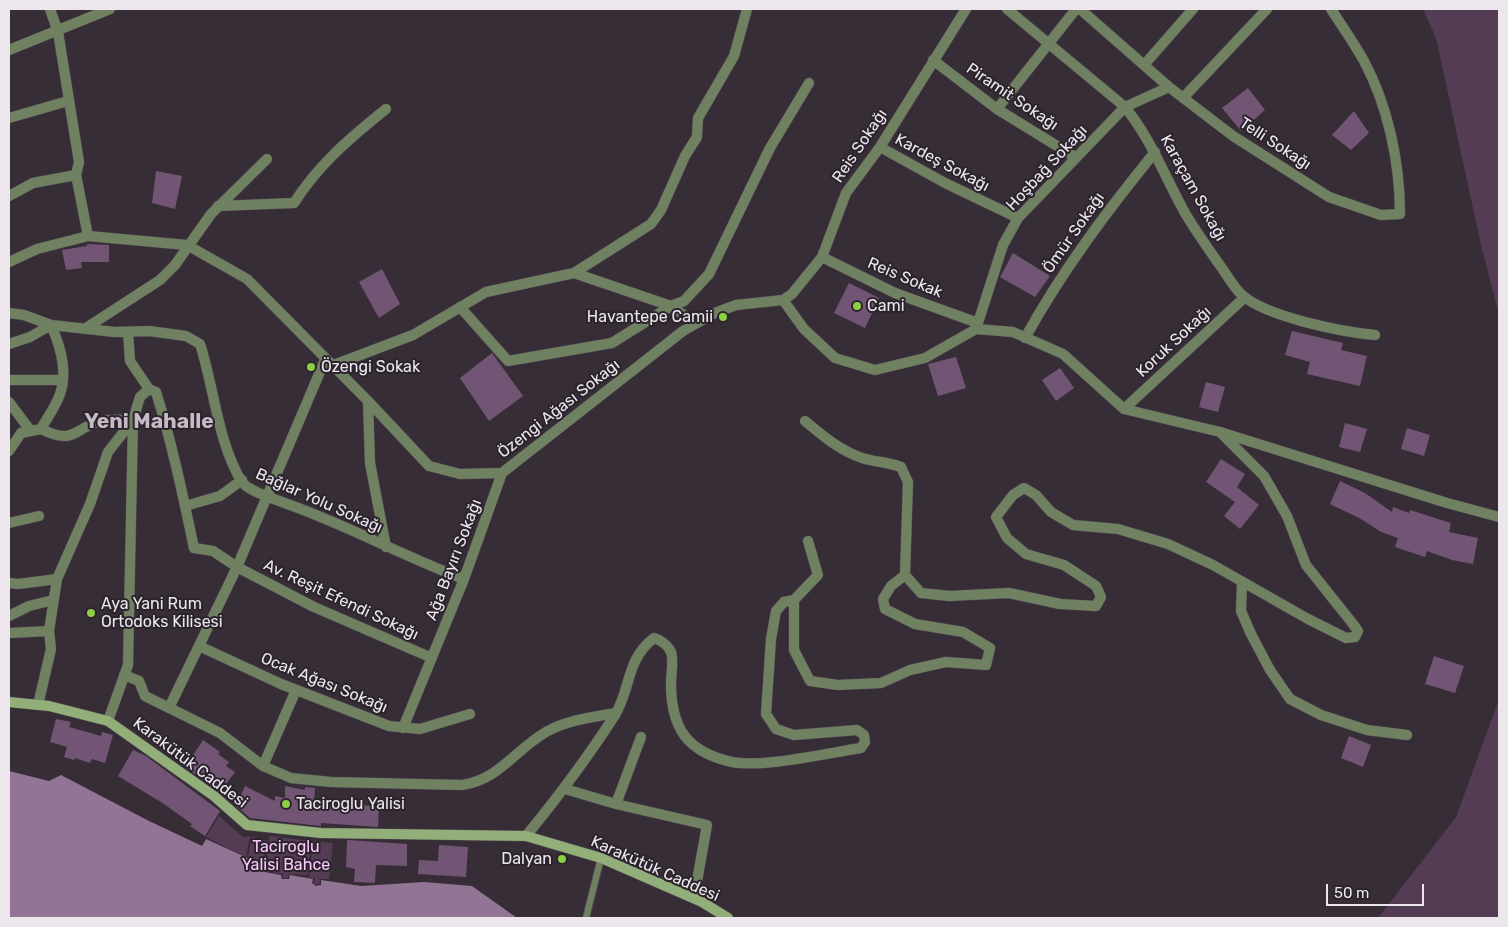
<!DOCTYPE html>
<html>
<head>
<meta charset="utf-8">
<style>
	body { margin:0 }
	#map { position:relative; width:1508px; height:927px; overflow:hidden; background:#362d37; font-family:Rubik,sans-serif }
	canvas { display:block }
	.frame { position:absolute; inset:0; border:10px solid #ede7ed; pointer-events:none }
	.scale { position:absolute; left:1326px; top:884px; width:98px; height:22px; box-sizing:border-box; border:2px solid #ede7ed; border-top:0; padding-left:6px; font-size:15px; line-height:18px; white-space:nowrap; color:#ede7ed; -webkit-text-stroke:4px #2c242d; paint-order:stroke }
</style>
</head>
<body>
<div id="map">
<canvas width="1508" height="927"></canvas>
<div class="frame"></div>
<div class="scale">50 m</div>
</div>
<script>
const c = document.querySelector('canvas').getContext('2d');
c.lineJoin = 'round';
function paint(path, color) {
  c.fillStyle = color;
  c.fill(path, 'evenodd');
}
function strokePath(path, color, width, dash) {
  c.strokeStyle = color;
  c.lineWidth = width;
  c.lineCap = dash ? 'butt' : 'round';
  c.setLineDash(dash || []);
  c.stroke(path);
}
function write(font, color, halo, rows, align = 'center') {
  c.font = font + ' Rubik,sans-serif';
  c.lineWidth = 4;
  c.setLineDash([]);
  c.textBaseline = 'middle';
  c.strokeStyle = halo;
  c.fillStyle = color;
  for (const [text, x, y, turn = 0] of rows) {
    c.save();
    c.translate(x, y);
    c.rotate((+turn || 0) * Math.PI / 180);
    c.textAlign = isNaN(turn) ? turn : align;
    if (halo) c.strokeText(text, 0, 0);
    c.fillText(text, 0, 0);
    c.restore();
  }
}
const green = new Path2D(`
	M1423,9H1499V315L1481,245L1436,38Z
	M1499,699V918H1378L1456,817Z
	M219,816L243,837L250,836L246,857L206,837Z
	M252,836L267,841L263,864L248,857Z
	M269,836L311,841L308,875L289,874L288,878H283V874L265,871Z
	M313,841L333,843L329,879H320L319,885L314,884L315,878H309Z`);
const water = new Path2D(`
	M9,771L49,781L61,775L149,821L202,846L206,839L263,865L265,872L281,875L282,879H289L290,875L313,879L312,883L316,886L321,885V880L361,886L424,882L472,886L517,918H9Z`);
const building = new Path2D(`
	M1248,88L1265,110L1241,131L1222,108Z
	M1354,111L1369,133L1351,150L1332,135Z
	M156,171L182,176L175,209L152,203Z
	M87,244L109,245V262H81L82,268L66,270L62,250L87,246Z
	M1013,253L1050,276L1035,297L1000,277Z
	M382,269L400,304L379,318L359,282Z
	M849,283L879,298L865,328L834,313Z
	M1292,331L1343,343L1341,350L1367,356L1360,386L1307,374L1310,362L1285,355Z
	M492,353L523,396L489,421L460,378Z
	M956,357L966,388L938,396L928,364Z
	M1060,368L1074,388L1056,401L1042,380Z
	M1206,382L1225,387L1218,412L1199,407Z
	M1345,423L1367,429L1360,452L1339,447Z
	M1407,428L1430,435L1424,456L1401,449Z
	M1221,459L1245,474L1237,487L1259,505L1240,529L1224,516L1235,502L1206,482Z
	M1340,481L1365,493L1392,512L1393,507L1409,513L1410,510L1451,523L1449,532L1478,538L1473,564L1452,560L1427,551L1425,557L1395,547L1398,538L1381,532L1361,519L1330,504Z
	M1434,656L1464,666L1455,693L1425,684Z
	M56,719L71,722L69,727L101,736L102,732L113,735L105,763L92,759L90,763L75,758L74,760L64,757L67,747L50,742Z
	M1349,736L1371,745L1363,767L1341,758Z
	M203,740L220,752L218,754L229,762L226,766L235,772L220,792L185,767Z
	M133,750L146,756L220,811L205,836L190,826L192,824L164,804L118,776Z
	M245,786L275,801V796L285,798V786L305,790V787L315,788L314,804L379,806L378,827L321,823V826L250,818L236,806Z
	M347,840L407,844V866L376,865L375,883L354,882L355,869L346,867Z
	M439,845L468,847L466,877L418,874L419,860L438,861Z`);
const service = new Path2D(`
	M586,918L601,858`);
const minor = new Path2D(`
	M50,9L58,32L79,162L76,175L88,236
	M1007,9L1125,107C1151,139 1165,177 1185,213C1195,230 1207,247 1219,264C1226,273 1233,287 1242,295C1267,317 1342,332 1375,335
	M1080,9L1169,87L1233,136L1329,197L1381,215L1400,214C1400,163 1388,106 1364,61C1354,43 1342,26 1331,9
	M9,50L110,9
	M933,60L997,109L1075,157
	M1144,65L1193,9
	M1183,98L1267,9
	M997,109L1076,9
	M9,118L68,101
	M880,147L945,183L1018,218
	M9,196L33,183L76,175
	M218,206L294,203C318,165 351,137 386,109
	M822,257L895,293L978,323
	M9,262L37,249L88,236L187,245L247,279L368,401L429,466L460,474L502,473L683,331L715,313L736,305L783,300L792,294L822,257L846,193L880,147L966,9
	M574,273L671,306L684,301L709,274L770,148L809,83
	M783,300L804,329L835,358L875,370L925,358L976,329L1013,332L1063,354L1124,409L1220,432L1447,503L1499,517
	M460,307L508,361L612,343L671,306L695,323
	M9,313L24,315L51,325C60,345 68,372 60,394C56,406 47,418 41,429L21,433L9,451
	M86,328L160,280L175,265L211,214L267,159
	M976,329L1003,245L1018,218L1125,107L1169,87
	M128,332L130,361L149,389
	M1025,338C1062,271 1107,211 1155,152
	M9,344L30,337L51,325L115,332L149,331L186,336L200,344C214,387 218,444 242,482C249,492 278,500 290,505C349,526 405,557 464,579
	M331,366L413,335L486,292L574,273L651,224L661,210L685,156L697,137L698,118L734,56L747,9
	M9,380H62
	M368,401L370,463L386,547
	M9,402L30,430
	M1124,409L1245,297
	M805,421C823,436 839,450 862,458C875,462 888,462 901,467L908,482L905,575L921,593L949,596L1009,593L1060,604L1096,606L1101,597L1096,586L1064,565L1026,554L1007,538L996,517L1013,495L1024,488L1036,495L1051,512L1073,525L1118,529L1168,544L1213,565L1308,619L1346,638L1355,637L1358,631L1353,624L1306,565L1287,516L1264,476L1220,432
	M41,429C76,446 72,428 102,421C112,419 123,420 133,420
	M185,506L220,496L242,480
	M9,523L39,516
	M1242,582L1241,611L1251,634L1270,670L1290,699L1321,715L1367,730L1407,735
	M9,583L18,584L57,579
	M794,600V650L810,681L838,685L881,683L910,670L946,662L986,665L990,648L963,632L915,624L885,609L883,599L891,586L905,575
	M9,616L29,606L53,600
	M9,633L49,631L57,579L90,504L108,452L133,420
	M199,646L281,684L389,726L420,729L470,714
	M124,675L139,681L145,696L220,733L263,766L291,778L331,782L462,785C499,780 516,749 546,732C567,720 593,717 616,713
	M38,705L51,649L49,631
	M169,708L237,567L325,360
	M108,721L128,665L133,420L140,397L149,389L156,392C172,443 183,496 194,548L213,551L237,567L314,607L432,658
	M403,728L464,579L502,473
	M263,766L296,690
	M565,789L616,804L707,825L694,898
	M616,804L641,737
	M526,836C558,797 588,757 615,715C631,689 626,659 654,638C660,640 668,645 671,652C674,660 671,674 671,683C671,727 686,752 732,762C764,768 827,753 861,748L865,742L864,735L857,730L794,735L776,729L766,714L771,639L776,611L784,602L794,600L818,575L808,541`);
const secondary = new Path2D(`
	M9,702L49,706L108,721L214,796L247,825L321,833L526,836L601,858L702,902L728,918`);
const markers = [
	[857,306,5,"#8dce44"],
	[723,317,5,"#8dce44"],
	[311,367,5,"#8dce44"],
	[91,613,5,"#8dce44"],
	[286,804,5,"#8dce44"],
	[562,859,5,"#8dce44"]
];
const streetNames = [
	["Piramit Sokağı",1012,97,34],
	["Telli Sokağı",1275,144,33],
	["Reis Sokağı",860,146,-56],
	["Kardeş Sokağı",942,163,28],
	["Hoşbağ Sokağı",1047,168,-47],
	["Karaçam Sokağı",1193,188,61],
	["Ömür Sokağı",1074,233,-55],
	["Reis Sokak",905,278,23],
	["Koruk Sokağı",1174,342,-43],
	["Özengi Ağası Sokağı",559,409,-38],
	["Bağlar Yolu Sokağı",319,501,24],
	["Ağa Bayırı Sokağı",454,560,-69],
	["Av. Reşit Efendi Sokağı",341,600,25],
	["Ocak Ağası Sokağı",324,683,22],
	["Karakütük Caddesi",190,763,37],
	["Karakütük Caddesi",655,869,24]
];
const poiNames = [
	["Cami",867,306],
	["Havantepe Camii",713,317,"right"],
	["Özengi Sokak",321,367],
	["Aya Yani Rum",101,604],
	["Ortodoks Kilisesi",101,622],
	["Taciroglu Yalisi",296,804],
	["Dalyan",552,859,"right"]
];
const parkNames = [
	["Taciroglu",286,847],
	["Yalisi Bahce",286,865]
];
const districtNames = [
	["Yeni Mahalle",149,422]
];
paint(green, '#533c54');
paint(water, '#927494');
paint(building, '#725574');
strokePath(service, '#534b54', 8);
strokePath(minor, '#534b54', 11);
strokePath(secondary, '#534b54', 11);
strokePath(service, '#6f8160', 6);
strokePath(minor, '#6f8160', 10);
strokePath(secondary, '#92af79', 10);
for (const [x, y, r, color] of markers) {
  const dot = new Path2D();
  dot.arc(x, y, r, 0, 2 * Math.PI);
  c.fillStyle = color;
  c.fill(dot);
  strokePath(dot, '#2c242d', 2);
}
write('16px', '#ede7ed', '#2c242d', streetNames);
write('16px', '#ede7ed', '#2c242d', poiNames, 'left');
write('16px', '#fcc9fe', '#2c242d', parkNames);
write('bold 21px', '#c6bac6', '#2c242d', districtNames);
</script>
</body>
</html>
